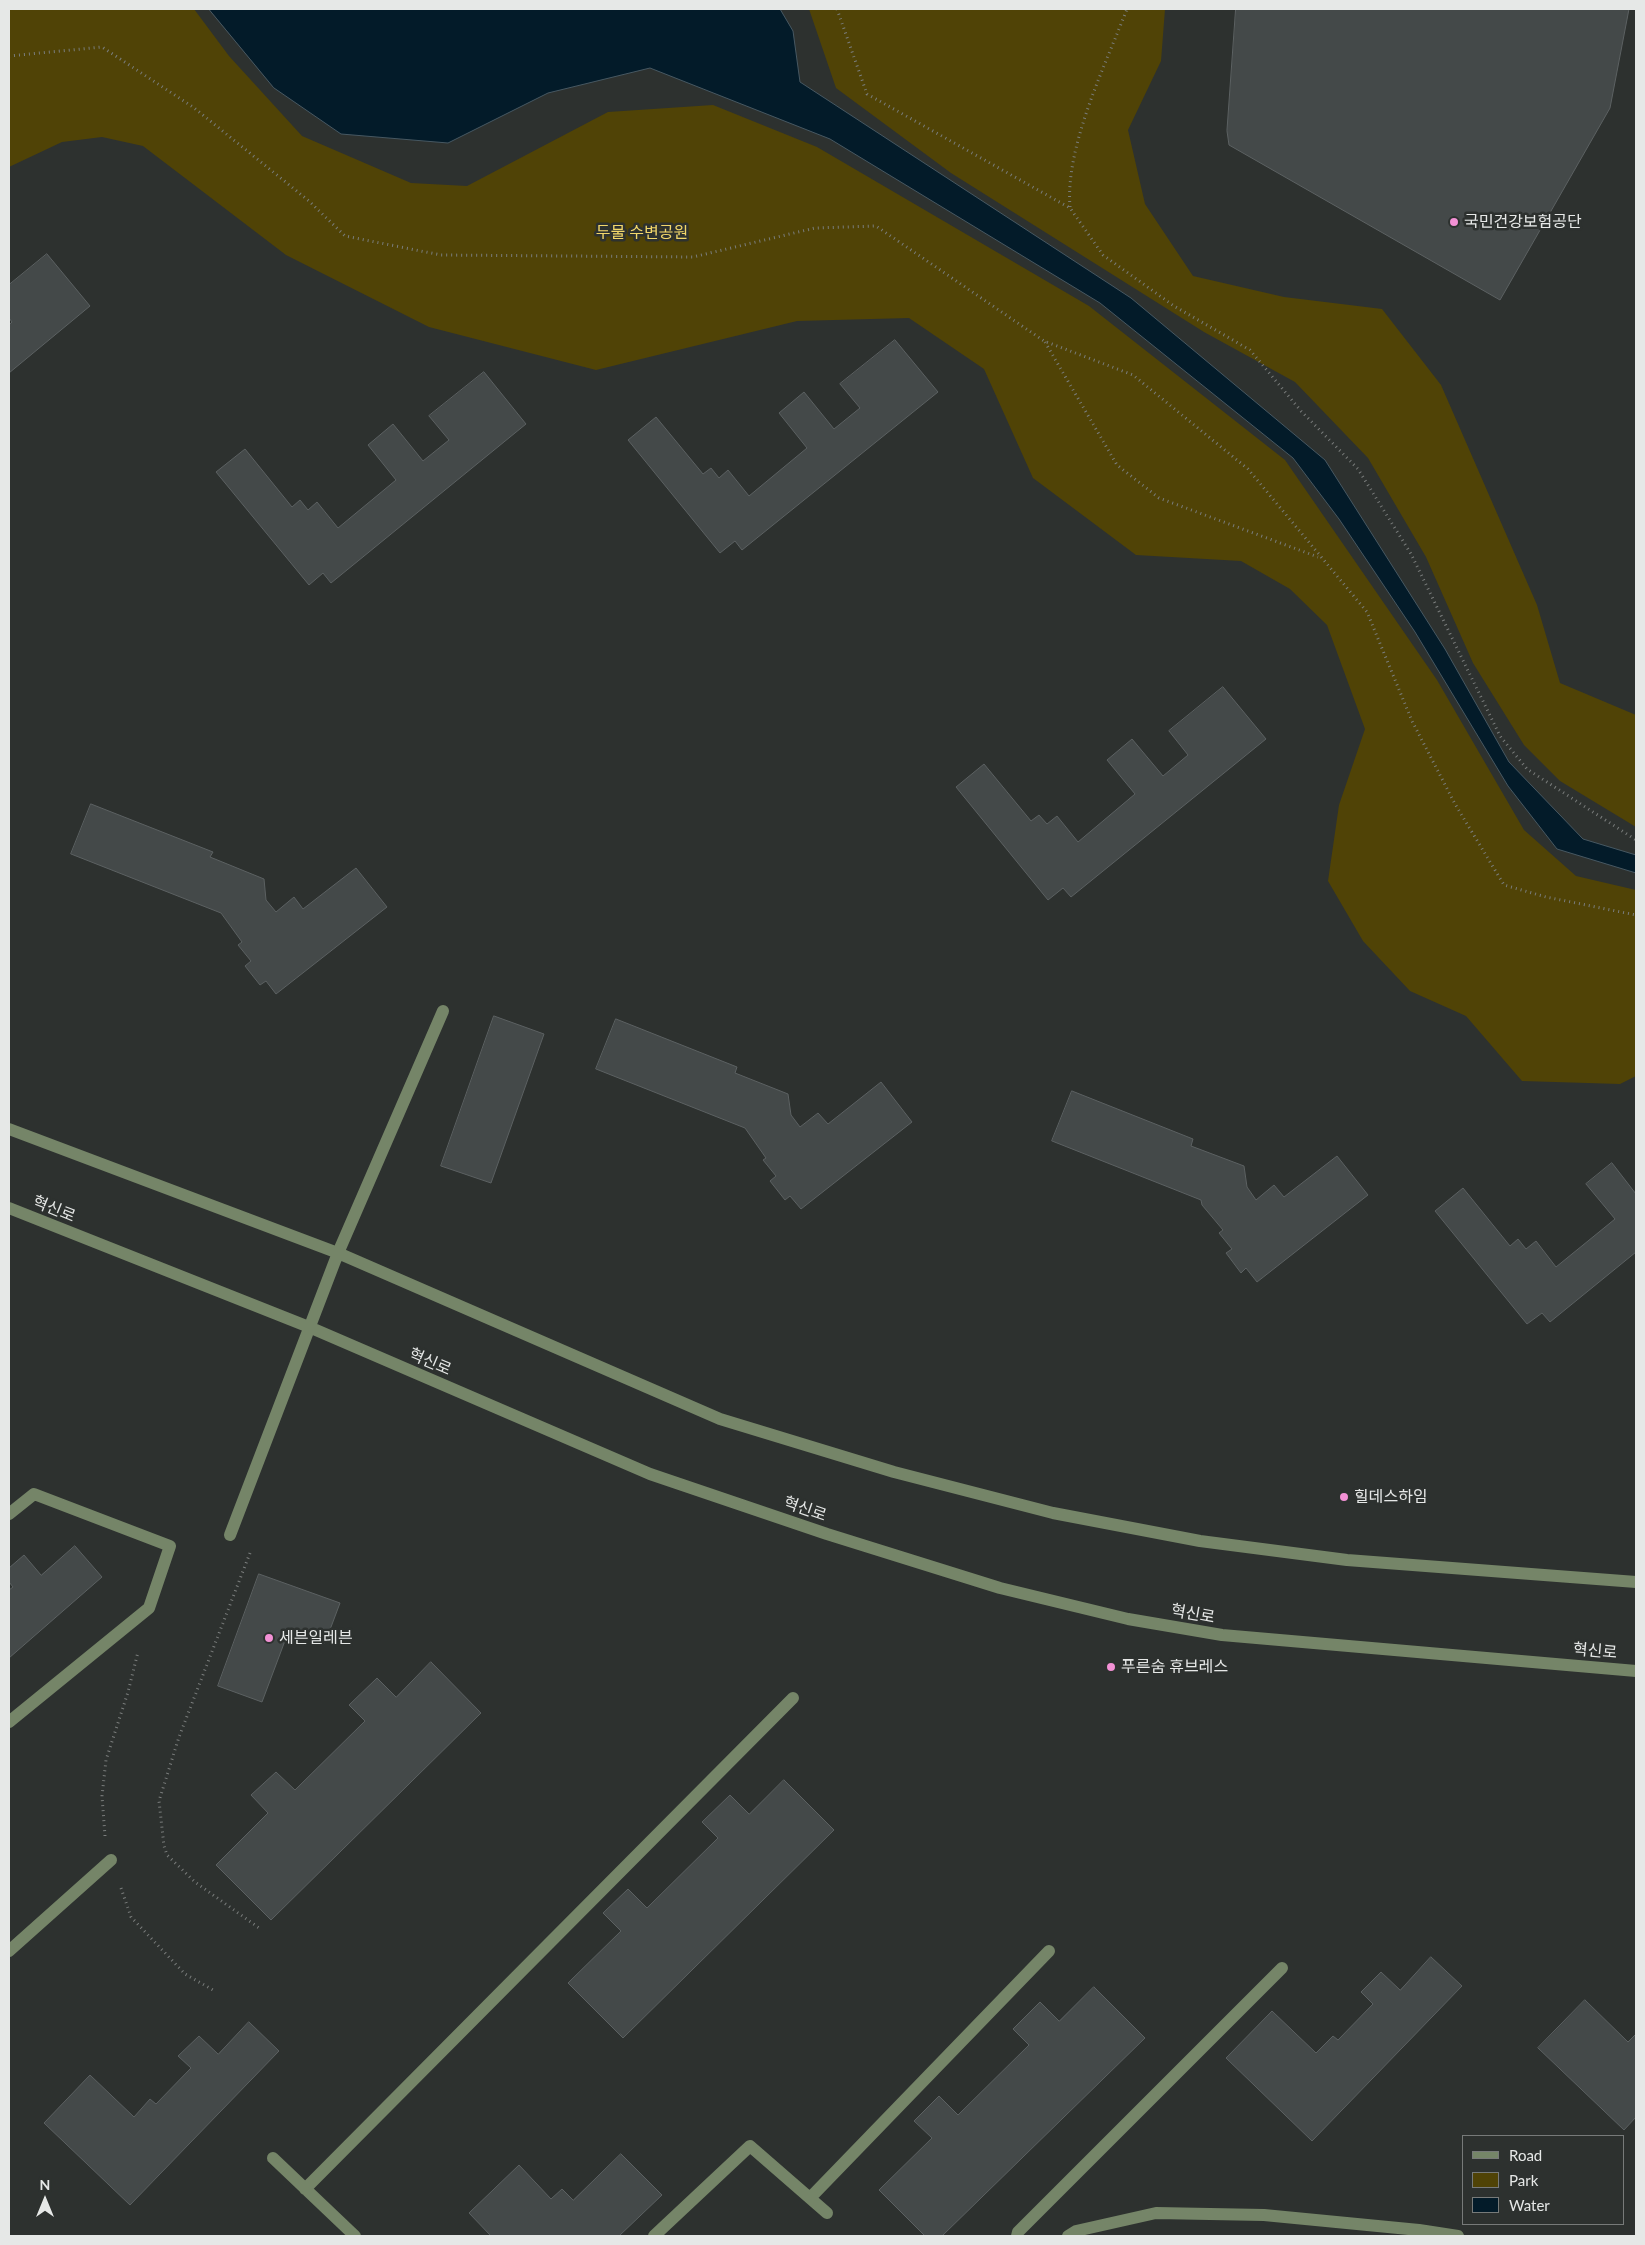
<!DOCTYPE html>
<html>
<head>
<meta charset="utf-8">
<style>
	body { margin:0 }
	#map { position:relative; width:1645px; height:2245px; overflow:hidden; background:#2d312f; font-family:Lato,sans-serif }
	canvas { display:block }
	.frame { position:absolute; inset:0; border:10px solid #e6e8e7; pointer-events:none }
	.legend { position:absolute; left:1462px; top:2135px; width:162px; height:90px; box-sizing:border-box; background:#2d312f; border:1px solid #777a79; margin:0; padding:6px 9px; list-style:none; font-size:15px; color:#e6e8e7 }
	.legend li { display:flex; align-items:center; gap:10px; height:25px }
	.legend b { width:25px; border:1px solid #777a79 }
	.north { position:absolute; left:20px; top:2175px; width:50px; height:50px; -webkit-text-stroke:4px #2d312f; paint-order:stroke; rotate:0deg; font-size:14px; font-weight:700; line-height:20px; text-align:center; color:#e6e8e7 }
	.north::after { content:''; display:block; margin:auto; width:18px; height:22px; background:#e6e8e7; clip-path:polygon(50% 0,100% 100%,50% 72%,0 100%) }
</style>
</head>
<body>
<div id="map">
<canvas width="1645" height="2245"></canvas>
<div class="frame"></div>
<ul class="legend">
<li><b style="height:6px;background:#758568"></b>Road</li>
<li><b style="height:14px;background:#504306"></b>Park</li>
<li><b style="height:14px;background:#031b29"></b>Water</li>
</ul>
<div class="north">N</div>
</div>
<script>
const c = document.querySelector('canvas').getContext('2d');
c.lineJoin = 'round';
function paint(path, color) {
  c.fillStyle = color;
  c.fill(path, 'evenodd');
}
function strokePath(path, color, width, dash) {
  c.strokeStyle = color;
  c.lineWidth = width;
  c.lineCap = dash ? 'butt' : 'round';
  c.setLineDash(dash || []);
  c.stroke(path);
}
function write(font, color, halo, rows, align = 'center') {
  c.font = font + ' Lato,"Noto Sans KR",sans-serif';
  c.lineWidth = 5;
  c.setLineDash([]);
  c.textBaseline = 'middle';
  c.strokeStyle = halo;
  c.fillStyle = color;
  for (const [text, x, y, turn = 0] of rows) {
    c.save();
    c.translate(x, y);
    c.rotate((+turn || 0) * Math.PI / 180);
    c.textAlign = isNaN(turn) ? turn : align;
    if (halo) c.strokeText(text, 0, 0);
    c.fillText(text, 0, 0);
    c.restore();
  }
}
const green = new Path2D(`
	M9,9H194L229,56L302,136L411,183L467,186L608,112L713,105L817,147L1089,306L1285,460L1437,680L1524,830L1576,876L1636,890V1076L1620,1084L1522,1081L1466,1016L1410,991L1363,941L1328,881L1339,805L1365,729L1327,625L1290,589L1241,561L1136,555L1033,478L984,369L909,318L797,321L596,370L429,327L286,255L143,146L102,137L62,142L9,167Z
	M809,9H1165L1161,61L1128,130L1145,204L1193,276L1284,297L1382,309L1441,385L1537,605L1560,683L1636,715V827L1560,781L1524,745L1473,663L1426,557L1368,458L1295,382L1204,332L951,173L836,88Z`);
const water = new Path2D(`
	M209,9H780L793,31L800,82L1131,298L1325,460L1445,649L1509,762L1583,839L1636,855V873L1557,849L1508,786L1415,632L1339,519L1293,458L1100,303L830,139L650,68L548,93L448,143L341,134L274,88Z`);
const building = new Path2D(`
	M1236,9H1629L1610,108L1500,300L1229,145L1227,131Z
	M47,254L90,306L9,373V325L12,322L9,318V285Z
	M895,340L938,392L742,550L735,541L720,553L628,440L656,417L703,474L711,468L719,478L728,470L749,496L807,448L779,413L804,392L834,429L860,408L840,384Z
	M484,372L526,424L331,583L323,573L309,585L216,472L245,449L292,507L300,500L308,510L317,502L338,528L396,480L368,445L393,424L423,461L449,440L429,416Z
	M1223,687L1266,739L1071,897L1063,888L1048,900L956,787L984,764L1031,821L1039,815L1047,824L1057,816L1078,842L1135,794L1107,760L1132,739L1163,776L1188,755L1169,731Z
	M91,804L213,852L210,857L264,879L266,900L276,912L294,897L303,909L356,868L387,907L276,994L266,981L260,985L245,966L251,961L238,945L242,942L221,913L71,854Z
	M494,1016L544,1034L491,1183L441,1166Z
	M616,1019L737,1067L735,1073L788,1094L791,1115L800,1127L818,1113L828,1124L881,1082L912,1122L801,1209L790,1196L785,1200L770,1181L776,1176L763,1160L766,1158L745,1128L596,1069Z
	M1072,1091L1193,1139L1191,1146L1244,1166L1247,1187L1256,1200L1274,1185L1284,1197L1337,1156L1368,1195L1257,1282L1246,1268L1241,1273L1226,1253L1232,1249L1219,1233L1223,1230L1202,1205L1201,1200L1052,1141Z
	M1612,1163L1636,1194V1252L1550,1322L1542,1313L1527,1324L1435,1211L1463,1188L1510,1246L1518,1239L1526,1249L1536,1241L1556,1267L1615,1219L1586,1184Z
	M75,1546L102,1577L9,1658V1590L13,1587L9,1582V1568L24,1555L41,1575Z
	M259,1574L340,1603L325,1643L289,1630L262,1702L218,1686Z
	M431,1662L481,1713L271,1920L216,1865L268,1813L251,1795L276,1772L295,1790L365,1721L349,1705L377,1678L396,1697Z
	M784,1780L834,1830L623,2038L568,1983L621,1931L603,1913L628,1889L647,1908L718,1838L702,1822L730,1795L749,1814Z
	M1431,1957L1462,1986L1312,2141L1226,2058L1272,2011L1316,2053L1333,2036L1338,2040L1373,2004L1361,1992L1381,1972L1400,1990Z
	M1094,1987L1145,2038L942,2236H925L879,2190L932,2138L914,2121L939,2096L958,2115L1029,2045L1013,2029L1040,2002L1059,2021Z
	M1585,2000L1628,2042L1636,2034V2117L1624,2130L1538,2048Z
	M249,2022L279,2051L130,2205L44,2123L90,2075L134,2117L150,2099L156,2104L191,2068L178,2056L199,2036L218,2054Z
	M621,2154L662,2195L619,2236H491L469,2213L519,2165L551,2199L562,2189L573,2200Z`);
const path = new Path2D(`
	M837,9L867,94L1070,208L1103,255L1174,306L1250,350L1301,411L1358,469L1411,554L1500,736L1527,769L1636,840
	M9,56L102,47L193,107L309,201L345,236L441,255L693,257L815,228L876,226L1044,341L1133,375L1248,469L1367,612L1412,721L1455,804L1504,885L1546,897L1636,915
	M1070,207C1065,147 1105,66 1127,9
	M1045,342L1117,465L1159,498L1318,557
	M250,1553L179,1737L159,1801L164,1846L167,1855L195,1882L259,1928
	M105,1836L102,1796L106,1760L128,1692L138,1652
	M121,1888L131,1917L185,1974L213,1990`);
const minor = new Path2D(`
	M9,1129L338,1253L720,1419L894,1472L1053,1513L1200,1541L1347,1560L1636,1582
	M9,1208L309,1327L650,1474L827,1534L1000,1588L1128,1619L1222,1635L1636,1671
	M9,1514L34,1494L170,1546L149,1608L9,1722
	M230,1535L338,1253L443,1011
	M9,1951L111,1860
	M273,2158L355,2236
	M305,2189L793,1698
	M810,2198L1049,1951
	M654,2236L750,2146L827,2213
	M1017,2236L1018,2232L1282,1968
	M1068,2236L1076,2231L1156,2213L1264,2215L1419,2230L1458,2236`);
const markers = [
	[1454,222,5,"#f391d5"],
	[1344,1497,5,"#f391d5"],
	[269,1638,5,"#f391d5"],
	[1111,1667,5,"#f391d5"]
];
const poiNames = [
	["국민건강보험공단",1464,222],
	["힐데스하임",1354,1497],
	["세븐일레븐",279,1638],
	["푸른숨 휴브레스",1121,1667]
];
const parkNames = [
	["두물 수변공원",642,233]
];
const streetNames = [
	["혁신로",54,1209,22],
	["혁신로",430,1362,23],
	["혁신로",805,1509,19],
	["혁신로",1193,1614,10],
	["혁신로",1595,1651,5]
];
paint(green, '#504306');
paint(water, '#031b29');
strokePath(water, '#475862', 1);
paint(building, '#444949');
strokePath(building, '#5c6162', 1);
strokePath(path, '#7a7d7c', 3, [1, 4]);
strokePath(minor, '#758568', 12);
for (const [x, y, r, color] of markers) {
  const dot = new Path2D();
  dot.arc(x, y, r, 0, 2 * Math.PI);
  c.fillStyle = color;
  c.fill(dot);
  strokePath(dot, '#2d312f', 2);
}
write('16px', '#e6e8e7', '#2d312f', poiNames, 'left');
write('16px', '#f2d76a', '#2d312f', parkNames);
write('16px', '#e6e8e7', '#2d312f', streetNames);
</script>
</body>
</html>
